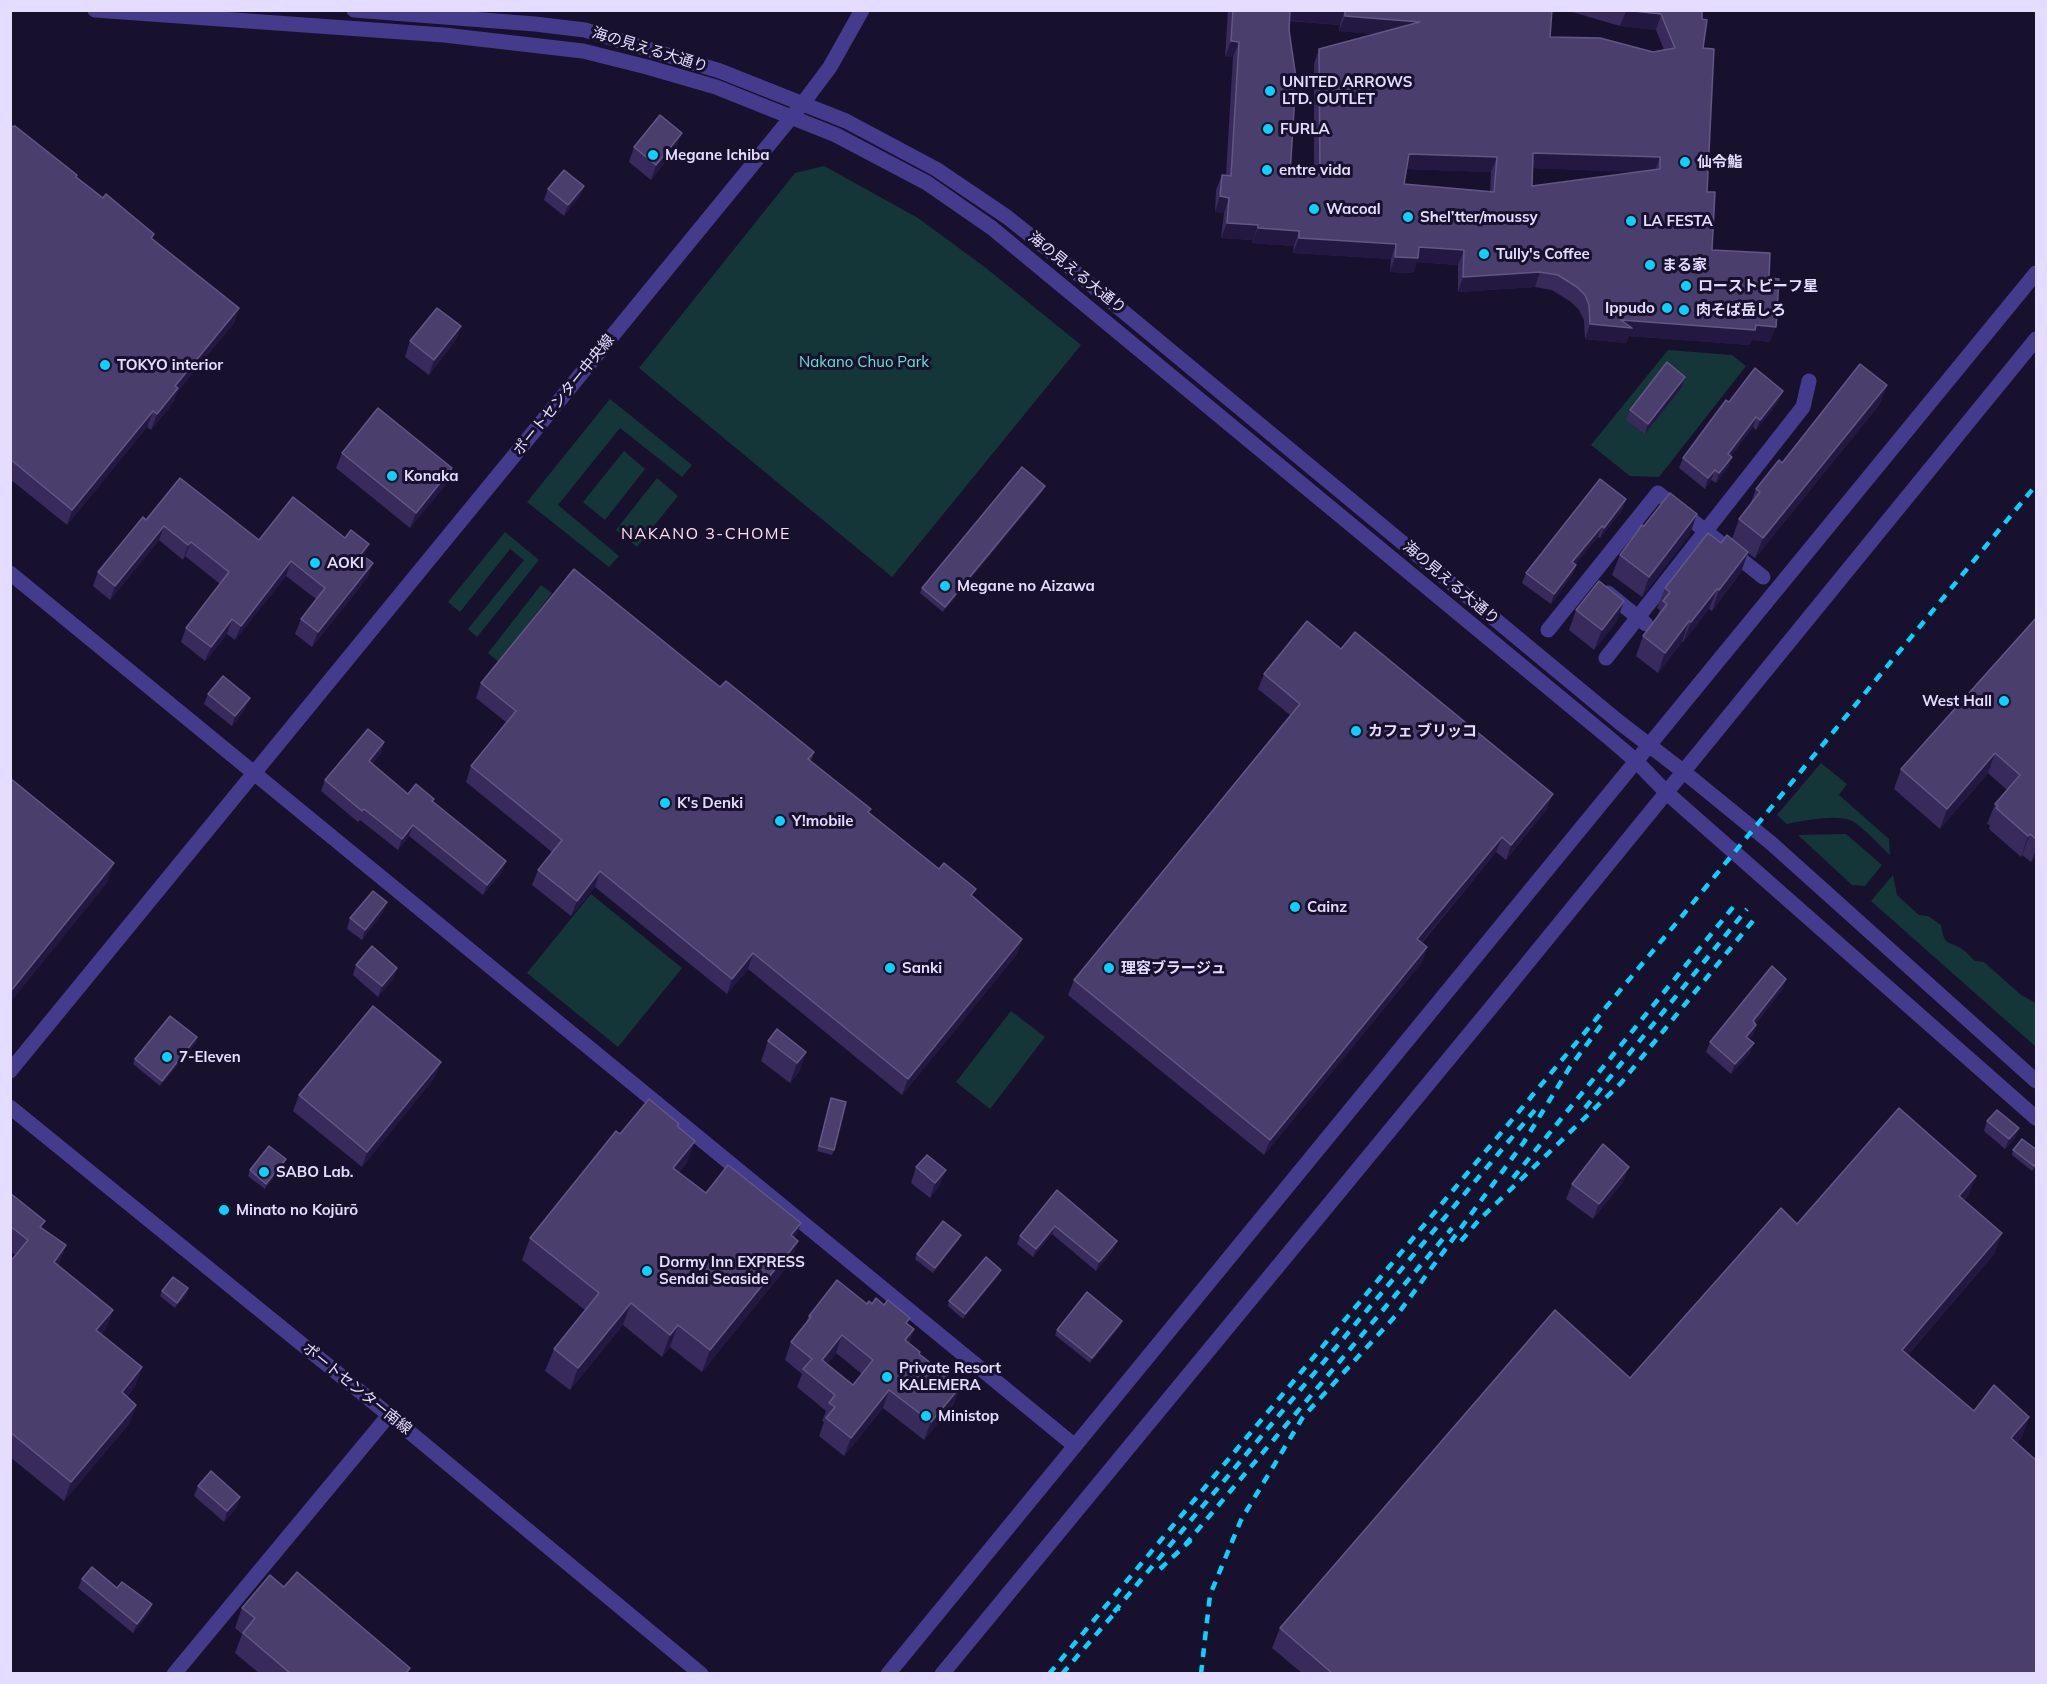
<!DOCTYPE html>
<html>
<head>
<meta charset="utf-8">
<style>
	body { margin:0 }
	#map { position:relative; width:2047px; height:1684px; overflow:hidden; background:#18112d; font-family:Mulish,sans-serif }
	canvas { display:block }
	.frame { position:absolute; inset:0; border:12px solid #e4ddff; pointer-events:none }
</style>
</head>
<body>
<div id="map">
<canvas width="2047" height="1684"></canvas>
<div class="frame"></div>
</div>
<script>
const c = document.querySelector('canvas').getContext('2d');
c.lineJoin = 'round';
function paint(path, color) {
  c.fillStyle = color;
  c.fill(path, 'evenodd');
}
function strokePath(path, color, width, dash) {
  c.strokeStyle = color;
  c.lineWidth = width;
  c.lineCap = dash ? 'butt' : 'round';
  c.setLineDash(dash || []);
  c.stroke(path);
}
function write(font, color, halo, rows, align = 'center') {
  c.font = font + ' Mulish,"Noto Sans JP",sans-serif';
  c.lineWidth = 6;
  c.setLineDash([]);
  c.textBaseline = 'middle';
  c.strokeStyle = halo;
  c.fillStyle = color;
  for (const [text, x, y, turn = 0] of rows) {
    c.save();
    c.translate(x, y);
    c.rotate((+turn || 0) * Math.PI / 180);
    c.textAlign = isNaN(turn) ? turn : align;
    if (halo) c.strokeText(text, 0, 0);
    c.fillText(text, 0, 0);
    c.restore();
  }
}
const green = new Path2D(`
	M824,166L918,218L986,268L1081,345L892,577L639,368L795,173Z
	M1668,350L1732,355L1746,366L1659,477L1630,476L1591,445Z
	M610,399L692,465L682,477L620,428L558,505L619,556L609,567L527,502Z
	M624,451L645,469L605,520L583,502Z
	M657,478L678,496L637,547L616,530Z
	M505,532L539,560L477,637L468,629L524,560L510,549L460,612L448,602Z
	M541,585L552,593L499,662L488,653Z
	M1821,763L1847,784L1839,795L1889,839L1890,855C1878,844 1867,831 1854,822C1838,813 1804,821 1787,824L1777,815Z
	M1846,834L1882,865L1865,886L1852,885L1798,835Z
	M1893,875L1897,895L1919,915L1928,916L1941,925C1944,948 1950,940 1963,950C1968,953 1971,958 1975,961L1984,962L2021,995L2036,1003V1047L1871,901Z
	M591,894L682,968L618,1047L527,973Z
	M1011,1011L1045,1037L990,1109L956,1082Z`);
const minor = new Path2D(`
	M95,10L444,35L583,51L647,67L716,87L836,135L927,183L992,228L1608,737L1636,761L1667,793L2036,1118
	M354,10L535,24L585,30L720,71L846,121L936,169L1007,217L1061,260L1619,722L1684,772L1771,843L2036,1081
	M10,573L1075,1446
	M1608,593L1646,624
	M1548,630L1658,493L1763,577
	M1606,658L1803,407L1809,381
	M10,1071L803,103L830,67L862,10
	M10,1107L389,1415L701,1674
	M174,1674L389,1415
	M888,1674L2036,273
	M942,1674L1494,1004L2036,339`);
const rail = new Path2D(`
	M1585,1108L1747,909
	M1513,1178L1738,901
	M1461,1241L1479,1220L1621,1083L1756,917
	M1185,1545L1452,1228
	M1160,1569L1191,1540
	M1114,1612L1540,1104
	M1049,1674L1678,921L2036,485
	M1062,1674L1119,1608
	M1201,1674L1210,1595L1241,1520L1303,1417L1400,1311L1524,1142L1570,1067L1602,1024`);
const wall = new Path2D(`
	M1228,10H1702L1707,192L1712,250L1769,278L1770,342L1752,340L1750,345L1629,336L1626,343L1585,339L1584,320L1579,310L1571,302L1552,290L1535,287L1458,292V265L1417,262L1413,273L1390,272L1391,259L1293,253L1294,246L1252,243L1253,240L1221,238L1224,213L1215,212L1216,190L1222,175H1226L1233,57H1225ZM1551,11L1572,12L1620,26L1656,30L1664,50L1653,52L1550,37ZM1290,21L1340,25L1339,31L1375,34L1319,49L1314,64V175L1290,174ZM1533,168L1637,172L1532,186ZM1406,169L1491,172L1490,192L1404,184Z
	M10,127L77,177L103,198L154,234L152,239L239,308L234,323L177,392L173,403L151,430L147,427L67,525L10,479Z
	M634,147L676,148L651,180L629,162Z
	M584,186L580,196L564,216L544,200L548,189Z
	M461,326L455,341L429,375L405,357L410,341Z
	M1685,377L1682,387L1645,434L1626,420L1630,410Z
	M1887,385L1879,405L1755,558L1748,553L1741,572L1712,611L1709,609L1683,642H1682L1658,673L1636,656L1643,636L1657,617L1660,610L1657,608L1665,588L1721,543L1732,539L1739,519L1750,505L1756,489L1782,463Z
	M1779,401L1756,430L1753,427L1731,456L1728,467L1716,483L1711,480L1705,489L1679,468L1683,458L1729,402Z
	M342,453L452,468L447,483L410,528L336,468Z
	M1043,491L943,612L920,593L922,588Z
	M1623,509L1600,538L1598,537L1575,564L1576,565L1572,575L1551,604L1522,583L1526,573Z
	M146,520L259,540L365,556L368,577L312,647L295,634L301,619L316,599L286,576L235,640L227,634L205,661L181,642L186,628L220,584L185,556L183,560L159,540L110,600L93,586L98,572Z
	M1644,526L1690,534L1642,597L1612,575L1620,555Z
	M1576,610L1617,621L1594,650L1569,630Z
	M2037,617V856L2031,862L2022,855L2021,857L1989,829L1990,825L1987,824L1995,804L2007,790L1988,773L1940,829L1894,789L1901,769Z
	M1341,649L1547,809L1506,860L1496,852L1422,943L1427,947L1422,962L1264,1155L1068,995L1074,980L1290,715L1258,689L1264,674Z
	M481,683L720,687L814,752L811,761L869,813L973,897L1022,939L1017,954L902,1095L748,969L727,994L595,887L571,916L532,885L538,870L552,852L466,782L471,766L507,723L476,698Z
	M208,694L246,708L232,726L204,704Z
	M384,742L381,753L372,764L408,794L433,802L502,872L483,895L409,836L398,850L360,820L358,822L321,791L325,780Z
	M387,902L383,912L362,940L347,929L350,918Z
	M356,965L394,978L378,997L353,975Z
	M1783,989L1755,1024L1756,1025L1753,1035L1749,1039L1750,1053L1731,1074L1706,1052L1710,1042Z
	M197,1037L196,1043L160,1086L133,1064L135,1059Z
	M768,1041L806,1052L799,1072L790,1083L761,1061Z
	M435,1077L362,1167L293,1111L299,1095Z
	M831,1098L834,1150L832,1155L817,1151Z
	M1987,1121L2019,1128L2015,1138L2005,1149L1984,1131Z
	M678,1127L687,1163L679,1172L706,1193L795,1238L798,1241L790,1263L702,1372L670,1347L662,1357L623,1325L570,1390L545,1371L554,1349L585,1310L522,1260L530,1238L620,1134Z
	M2013,1150H2037V1165L2032,1171L2012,1155Z
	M286,1159L284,1164L265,1189L248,1176L250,1170Z
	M916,1167L940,1185L930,1198L911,1183Z
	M1976,1176L1968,1196L1964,1201L1995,1253L1908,1355L1974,1411L2029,1417L2022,1436L2017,1443L2037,1674H1303L1272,1648L1280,1628L1630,1378L1797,1224Z
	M1623,1182L1593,1219L1566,1199L1572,1184Z
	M1057,1190L1114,1249L1096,1271L1052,1234L1033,1257L1017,1244L1020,1236Z
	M10,1193L42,1228L66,1245L58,1266L113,1310L106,1329L101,1334L142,1367L135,1386L127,1397L136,1405L129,1424L64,1501L10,1457V1262L16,1255L10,1251Z
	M961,1235L959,1240L933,1273L915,1259L917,1254Z
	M999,1275L963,1319L948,1306L949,1301Z
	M188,1288L187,1294L175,1308L160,1296L162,1291Z
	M867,1304H872L908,1324L914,1329L909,1343L919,1354L954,1404L924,1440L883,1408L844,1456L819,1436L824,1422L822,1421L826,1411L797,1387L802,1374L785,1360L791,1342L805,1324L809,1316ZM836,1353L862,1374L853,1385L827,1364Z
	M1122,1321L1120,1326L1090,1363L1055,1335L1057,1330Z
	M198,1486L237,1507L224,1522L194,1496Z
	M82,1579L117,1588L152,1604L149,1613L133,1633L78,1588Z
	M284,1587L410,1668L408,1674H260L235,1653L242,1634L235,1628L242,1608Z`);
const shadedWall = new Path2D(`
	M1289,10H1345L1340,25L1285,20Z
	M1547,10H1573L1572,12Z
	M1626,11L1661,14L1656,30L1620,26Z
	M1345,16L1420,22L1414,38L1339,31Z
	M1231,41L1239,42L1233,57H1225Z
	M682,133L676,148L651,180L656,165Z
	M1533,153L1660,157L1654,173L1528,168Z
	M1409,154L1497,157L1491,172L1403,169Z
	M584,186L580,196L564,216L568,205Z
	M1220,196L1229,198L1224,213L1215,212Z
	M1227,223L1258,225L1253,240L1221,238Z
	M1258,228L1299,231L1294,246L1252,243Z
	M1299,238L1396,244L1391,259L1293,253Z
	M1419,247L1464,250L1458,265L1417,262L1413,273L1390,272L1395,257Z
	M1540,272L1535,287L1458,292L1463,277Z
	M239,308L234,323L177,392L173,403L151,430L157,414L175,386Z
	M1621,320L1756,325L1776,327L1770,342L1752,340L1750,345L1629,336L1626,343L1585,339L1590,324Z
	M461,326L455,341L429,375L434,360Z
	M1685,377L1682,387L1645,434L1648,424Z
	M1887,385L1879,405L1755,558L1763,538Z
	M1783,391L1779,401L1756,430L1760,420Z
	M153,411L147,427L67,525L72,510Z
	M1756,417L1753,427L1725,464L1728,454Z
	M1732,457L1728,467L1716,483L1719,473Z
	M452,468L447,483L410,528L416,513Z
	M1715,470L1711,480L1705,489L1708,478Z
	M1045,486L1043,491L943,612L945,607Z
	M1626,499L1623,509L1600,538L1604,528Z
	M1697,514L1690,534L1642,597L1649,577Z
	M164,526L159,540L110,600L115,586Z
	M1602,526L1598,537L1569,572L1572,562Z
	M191,542L185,556L183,560L188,545Z
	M369,544L364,558L361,554Z
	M1748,552L1741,572L1712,611L1719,590Z
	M291,561L286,576L235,640L241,626Z
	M373,563L368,577L312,647L318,632Z
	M1576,565L1572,575L1551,604L1554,594Z
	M1717,589L1709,609L1683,642L1691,622Z
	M1624,601L1617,621L1594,650L1602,630Z
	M232,619L227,634L205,661L211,647Z
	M1689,621L1682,642L1658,673L1665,653Z
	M250,698L246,708L232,726L235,716Z
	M384,742L381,753L365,772L369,761Z
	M1995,753L1988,773L1940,829L1947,809Z
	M1553,794L1547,809L1506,860L1511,845Z
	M413,825L409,836L398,850L402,839Z
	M2030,834L2022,855L2021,857L2028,836Z
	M1502,837L1496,852L1412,954L1417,939Z
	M2037,848V856L2031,862Z
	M506,861L502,872L483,895L487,885Z
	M114,863L107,883L10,1003V992Z
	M600,871L595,887L571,916L577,901Z
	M387,902L383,912L362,940L365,930Z
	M1022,939L1017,954L902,1095L908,1079Z
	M1427,947L1422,962L1264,1155L1270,1140Z
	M753,953L748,969L727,994L732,979Z
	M397,968L394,978L378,997L382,986Z
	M1786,979L1783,989L1749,1031L1753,1021Z
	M1756,1025L1753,1035L1743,1047L1746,1037Z
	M197,1037L196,1043L160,1086L162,1081Z
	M1754,1043L1750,1053L1731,1074L1735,1064Z
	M806,1052L799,1072L790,1083L797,1063Z
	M441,1062L435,1077L362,1167L367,1152Z
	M2019,1128L2015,1138L2005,1149L2009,1139Z
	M695,1141L687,1163L665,1190L673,1168Z
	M286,1159L284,1164L265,1189L266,1184Z
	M1629,1167L1623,1182L1593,1219L1599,1204Z
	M946,1170L940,1185L930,1198L935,1183Z
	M1976,1176L1968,1196L1952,1216L1959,1196Z
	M801,1223L793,1245L791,1235Z
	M1055,1226L1052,1234L1033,1257L1036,1249Z
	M2002,1233L1995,1253L1895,1370L1902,1350Z
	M961,1235L959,1240L933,1273L935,1268Z
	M798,1241L790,1263L702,1372L710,1350Z
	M1117,1241L1114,1249L1096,1271L1099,1262Z
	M66,1245L59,1264L47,1282L54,1262Z
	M1001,1270L999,1275L963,1319L965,1314Z
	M188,1288L187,1294L175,1308L177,1303Z
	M631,1303L623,1325L570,1390L578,1368Z
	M113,1310L106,1329L89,1349L96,1330Z
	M1122,1321L1120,1326L1090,1363L1092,1358Z
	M678,1325L670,1347L662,1357L670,1335Z
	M914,1329L907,1347L905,1340Z
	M842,1335L836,1353L816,1378L822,1360Z
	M142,1367L135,1386L115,1412L122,1392Z
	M961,1386L954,1404L924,1440L931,1422Z
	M889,1390L883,1408L844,1456L851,1438Z
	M136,1405L129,1424L64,1501L71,1482Z
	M2029,1417L2022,1436L2004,1458L2011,1438Z
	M240,1497L237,1507L224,1522L227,1511Z
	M152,1604L149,1613L133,1633L137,1624Z`);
const building = new Path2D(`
	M1233,10H1290L1289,30L1296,78L1290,174L1320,175L1319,49L1420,22L1345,16V10H1552L1550,37L1600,38L1653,52L1675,48L1661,14L1624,10H1702V19L1707,20L1703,48L1714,49L1707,192H1715L1712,250L1770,253L1769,278L1779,279L1776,327L1756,325L1755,330L1621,320L1632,328L1590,324L1589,305L1585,295L1577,287L1558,275L1540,272L1463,277L1464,250L1419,247L1418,258L1395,257L1396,244L1299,238V231L1258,228V225L1227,223L1229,198L1220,196L1222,175L1231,176L1239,42L1231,41ZM1533,153L1660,157V169L1532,186ZM1409,154L1497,157L1494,192L1404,184Z
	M660,115L682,133L656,165L634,147Z
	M15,126L77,175L76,177L103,198L106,194L154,234L151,238L239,308L175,386L178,388L157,414L153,411L72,510L10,459V127Z
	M564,170L584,186L568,205L548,189Z
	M437,308L461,326L434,360L410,341Z
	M1667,362L1685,377L1648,424L1630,410Z
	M1860,364L1887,385L1763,538L1739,519L1760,492L1756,489L1779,460L1782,463Z
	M1755,368L1783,391L1760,420L1756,417L1728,454L1732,457L1719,473L1715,470L1708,478L1683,458L1726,400L1729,402Z
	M378,408L452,468L416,513L342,453Z
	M1022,467L1045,486L945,607L922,588Z
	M180,478L259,540L293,497L345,538L351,530L369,544L361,554L373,563L318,632L301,619L325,588L291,561L241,626L232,619L211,647L186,628L229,572L191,542L188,545L164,526L115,586L98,572L143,517L146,520Z
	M1600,479L1626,499L1604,528L1602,526L1572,562L1576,565L1554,594L1526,573Z
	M1670,493L1697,514L1649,577L1620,555L1642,525L1644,526Z
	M1708,533L1721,543L1727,535L1748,552L1719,590L1717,589L1691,622L1689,621L1665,653L1643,636L1667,604L1663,601L1670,592L1665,588Z
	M574,569L720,687L726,681L814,752L808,759L871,809L868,812L939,869L944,863L976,889L971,895L1022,939L908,1079L753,953L732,979L600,871L577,901L538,870L562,840L471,766L516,711L481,683Z
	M1599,581L1624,601L1602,630L1576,610Z
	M2037,617V840L2030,834L2028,836L1996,808L1998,806L1995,804L2020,775L1995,753L1947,809L1901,769Z
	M1307,621L1341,649L1355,632L1553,794L1511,845L1502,837L1417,939L1427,947L1270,1140L1074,980L1300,704L1264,674Z
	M223,676L250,698L235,716L208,694Z
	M368,729L384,742L369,761L408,794L416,784L434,799L432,801L506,861L487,885L413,825L402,839L364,809L362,811L325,780Z
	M10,778L114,863L10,992Z
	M373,891L387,902L365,930L350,918Z
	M372,946L397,968L382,986L356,965Z
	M1772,966L1786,979L1753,1021L1756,1025L1746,1037L1754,1043L1735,1064L1710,1042Z
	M373,1006L441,1062L367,1152L299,1095Z
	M170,1016L197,1037L162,1081L135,1059Z
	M777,1029L806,1052L797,1063L768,1041Z
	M831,1098L846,1102L834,1150L819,1146Z
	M649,1099L679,1124L677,1126L695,1141L673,1168L706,1193L728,1165L801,1223L791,1235L798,1241L710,1350L678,1325L670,1335L631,1303L578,1368L554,1349L599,1293L530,1238L616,1131L620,1134Z
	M1899,1108L1976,1176L1959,1196L2002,1233L1902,1350L1974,1411L1994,1385L2029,1417L2011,1438L2037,1461V1674H1333L1280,1628L1555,1310L1630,1378L1781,1208L1797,1224Z
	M1997,1110L2019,1128L2009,1139L1987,1121Z
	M2022,1139L2037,1150V1162L2034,1166L2013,1150Z
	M1603,1144L1629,1167L1599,1204L1572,1184Z
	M269,1146L286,1159L266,1184L250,1170Z
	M927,1155L946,1170L935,1183L916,1167Z
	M1057,1190L1117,1241L1099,1262L1055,1226L1036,1249L1020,1236Z
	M10,1193L45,1221L40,1227L66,1245L54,1262L113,1310L96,1330L142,1367L122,1392L136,1405L71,1482L10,1432V1262L28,1240L10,1226Z
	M943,1221L961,1235L935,1268L917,1254Z
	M986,1257L1001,1270L965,1314L949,1301Z
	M173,1277L188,1288L177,1303L162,1291Z
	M837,1280L867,1304L869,1301L872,1304L876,1298L884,1305L888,1300L910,1318L906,1323L914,1329L905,1340L920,1352L919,1354L961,1386L931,1422L889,1390L851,1438L826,1418L835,1407L829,1403L835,1395L803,1369L812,1359L791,1342L811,1317L809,1316ZM842,1335L873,1360L853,1385L822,1360Z
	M1087,1292L1122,1321L1092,1358L1057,1330Z
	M211,1471L240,1497L227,1511L198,1486Z
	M92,1567L117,1588L122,1582L152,1604L137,1624L82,1579Z
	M297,1572L410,1668L405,1674H291L243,1633L255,1618L242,1608L270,1575L284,1587Z`);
const markers = [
	[1270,91,6,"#09d2ff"],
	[1268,129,6,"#09d2ff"],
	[653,155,6,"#09d2ff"],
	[1685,162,6,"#09d2ff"],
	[1267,170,6,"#09d2ff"],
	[1314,209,6,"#09d2ff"],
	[1408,217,6,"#09d2ff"],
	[1631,221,6,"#09d2ff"],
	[1484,254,6,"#09d2ff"],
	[1650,265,6,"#09d2ff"],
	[1686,286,6,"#09d2ff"],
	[1667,308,6,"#09d2ff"],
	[1684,310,6,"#09d2ff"],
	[105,365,6,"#09d2ff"],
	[392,476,6,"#09d2ff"],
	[315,563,6,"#09d2ff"],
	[945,586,6,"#09d2ff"],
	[2004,701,6,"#09d2ff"],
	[1356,731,6,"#09d2ff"],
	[665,803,6,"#09d2ff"],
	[780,821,6,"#09d2ff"],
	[1295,907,6,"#09d2ff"],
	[890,968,6,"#09d2ff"],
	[1109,968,6,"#09d2ff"],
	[167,1057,6,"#09d2ff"],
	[264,1172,6,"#09d2ff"],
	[224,1210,6,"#09d2ff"],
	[647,1271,6,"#09d2ff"],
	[887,1377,6,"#09d2ff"],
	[926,1416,6,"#09d2ff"]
];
const streetNames = [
	["海の見える大通り",650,50,17],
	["海の見える大通り",1077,273,39],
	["ポートセンター中央線",564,395,-51],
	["海の見える大通り",1451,583,40],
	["ポートセンター南線",357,1389,39]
];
const poiNames = [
	["UNITED ARROWS",1282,82],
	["LTD. OUTLET",1282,99],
	["FURLA",1280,129],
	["Megane Ichiba",665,155],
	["仙令鮨",1697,162],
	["entre vida",1279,170],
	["Wacoal",1326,209],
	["Shel’tter/moussy",1420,217],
	["LA FESTA",1643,221],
	["Tully's Coffee",1496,254],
	["まる家",1662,265],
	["ローストビーフ星",1698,286],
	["Ippudo",1655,308,"right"],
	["肉そば岳しろ",1696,310],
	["TOKYO interior",117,365],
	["Konaka",404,476],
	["AOKI",327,563],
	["Megane no Aizawa",957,586],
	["West Hall",1992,701,"right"],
	["カフェ ブリッコ",1368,731],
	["K's Denki",677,803],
	["Y!mobile",792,821],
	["Cainz",1307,907],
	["Sanki",902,968],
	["理容ブラージュ",1121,968],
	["7-Eleven",179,1057],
	["SABO Lab.",276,1172],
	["Minato no Kojūrō",236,1210],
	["Dormy Inn EXPRESS",659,1262],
	["Sendai Seaside",659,1279],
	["Private Resort",899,1368],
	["KALEMERA",899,1385],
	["Ministop",938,1416]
];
const parkNames = [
	["Nakano Chuo Park",864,362]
];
const neighbourhoodNames = [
	["NAKANO 3-CHOME",706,534]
];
paint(green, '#143638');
strokePath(minor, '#453b8d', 15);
strokePath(rail, '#09d2ff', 4.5, [9, 8]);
paint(wall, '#382a5b');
paint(shadedWall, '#231841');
paint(building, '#4a3e6d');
strokePath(building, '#625784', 1.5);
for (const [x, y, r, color] of markers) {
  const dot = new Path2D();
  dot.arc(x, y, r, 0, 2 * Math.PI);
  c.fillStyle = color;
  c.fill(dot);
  strokePath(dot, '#18112d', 2);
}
write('15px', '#e4ddff', '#18112d', streetNames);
write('bold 15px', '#e4ddff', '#18112d', poiNames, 'left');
write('15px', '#65e4ce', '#18112d', parkNames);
c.letterSpacing = '1.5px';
write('16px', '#ffdff1', '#18112d', neighbourhoodNames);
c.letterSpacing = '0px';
</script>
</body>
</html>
